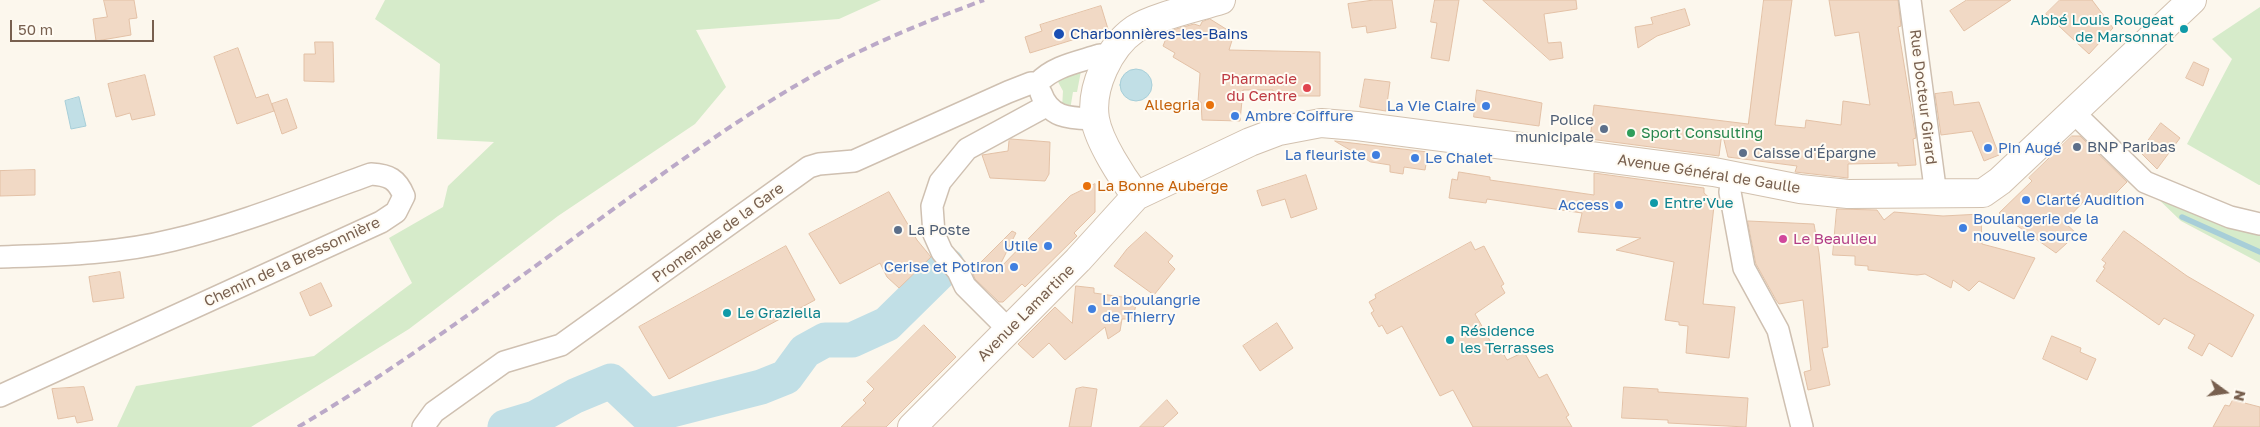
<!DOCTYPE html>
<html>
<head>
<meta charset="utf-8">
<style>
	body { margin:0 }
	#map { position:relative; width:2260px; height:427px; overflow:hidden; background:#fcf7ed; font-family:"Golos Text",sans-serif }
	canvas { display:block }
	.north { position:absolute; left:2200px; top:367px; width:50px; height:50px; -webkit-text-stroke:4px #fffbf3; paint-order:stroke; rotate:104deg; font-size:14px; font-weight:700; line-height:20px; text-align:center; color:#78604f }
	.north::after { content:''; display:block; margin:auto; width:18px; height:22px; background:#78604f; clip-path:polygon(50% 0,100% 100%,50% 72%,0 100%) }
	.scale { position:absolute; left:10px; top:20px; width:144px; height:22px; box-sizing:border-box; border:2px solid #78604f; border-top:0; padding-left:6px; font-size:15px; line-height:18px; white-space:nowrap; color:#78604f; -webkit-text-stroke:4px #fffbf3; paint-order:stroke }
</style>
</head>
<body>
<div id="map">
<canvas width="2260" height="427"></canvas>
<div class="north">N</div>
<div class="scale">50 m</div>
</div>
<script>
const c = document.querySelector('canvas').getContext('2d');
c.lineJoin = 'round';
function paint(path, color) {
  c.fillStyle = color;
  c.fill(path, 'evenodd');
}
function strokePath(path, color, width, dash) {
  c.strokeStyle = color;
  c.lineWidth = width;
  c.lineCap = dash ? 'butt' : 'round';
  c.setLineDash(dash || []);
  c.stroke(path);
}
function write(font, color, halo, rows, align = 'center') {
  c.font = font + ' "Golos Text",sans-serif';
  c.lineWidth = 4;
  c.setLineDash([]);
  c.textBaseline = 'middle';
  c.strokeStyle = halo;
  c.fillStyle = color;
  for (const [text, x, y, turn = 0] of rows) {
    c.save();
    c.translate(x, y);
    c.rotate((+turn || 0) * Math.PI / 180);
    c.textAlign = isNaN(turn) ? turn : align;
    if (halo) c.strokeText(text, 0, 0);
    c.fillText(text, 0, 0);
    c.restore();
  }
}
const green = new Path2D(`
	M385,0H881L839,19L696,30L726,87L695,124L558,216L409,329L251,427H117L136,386L314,356L412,283L389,238L443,207L448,186L494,142L437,139L440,64L375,19Z
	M2260,7V185H2259L2187,144L2232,59L2212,39Z
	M1081,71L1077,92H1073L1070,110L1062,108L1063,91L1057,80Z
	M2152,193L2260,228V263L2181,221Z`);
const water = new Path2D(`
	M1120 85a16 16 0 1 1 32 0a16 16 0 1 1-32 0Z
	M79,97L86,126L71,129L65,101Z`);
const stream = new Path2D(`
	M2182,217L2260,252`);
const river = new Path2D(`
	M505,427L535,418L575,396L611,381L645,413L656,414L761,387L786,377L805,351L825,340H852L887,324L947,265`);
const building = new Path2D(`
	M104,0H134L137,18L129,19L131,35L96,41L93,19L107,17Z
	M1374,0H1392L1396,28L1367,33L1366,26L1352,28L1348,4Z
	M1435,0H1459L1449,61L1431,58L1437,23L1431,22Z
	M1483,0H1576L1577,9L1544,14L1548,43L1561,42L1563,58L1550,60Z
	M1764,0H1792L1775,125L1805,128L1806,120L1841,125L1843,101L1870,105L1859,32L1835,36L1829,0H1898L1901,26L1898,27L1916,138L1913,139L1916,165L1898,166V163L1848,164V178L1795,172L1797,166L1728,157L1722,132L1719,156L1590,139L1594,105L1748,124Z
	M1967,0H2011L1964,31L1950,11Z
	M2060,0H2092L2113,28L2089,54L2046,14Z
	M1101,6L1108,29L1030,53L1025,37L1042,31L1040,25Z
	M1685,9L1690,25L1657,36L1638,48L1635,27L1653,24L1651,18Z
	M1210,19L1234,34L1229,50L1320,52V96H1273V90H1243L1240,121L1202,120L1201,102H1198L1200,73L1173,57L1175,53L1163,46L1169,31L1194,24L1200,26L1202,22Z
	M315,42H333L334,82L304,81V54H315Z
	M238,48L256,98L268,94L274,111L237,124L214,57Z
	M2194,62L2209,69L2203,86L2186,78Z
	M145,75L155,115L132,120L130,113L116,117L108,84Z
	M1365,79L1390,82L1386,111L1360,107Z
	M1477,90L1542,103L1539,126L1474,117Z
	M1952,92L1954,105L1979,102L1999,155L1984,161L1972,131L1941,135L1935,94Z
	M287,99L297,128L282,134L272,104Z
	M2161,123L2180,138L2157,169L2140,152Z
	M2072,136H2080L2127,182L2102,207L2090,195L2064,222L2077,234L2056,253L1999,213L2032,181L2029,178Z
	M1011,139L1050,142L1049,174L1045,181L990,178L982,155L1008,151L1009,141Z
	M1335,141L1428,152L1425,170L1404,167L1403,174L1390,172V165L1371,162Z
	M35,170V195L0,196V171Z
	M1459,172L1490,177V180L1594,195V173L1704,188V193L1714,202V206L1703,304L1735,307L1729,358L1686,353L1688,326L1679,325V322L1665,320L1674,262L1616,250L1641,238L1578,232L1582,213L1487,199L1486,203L1449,198L1452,179L1457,180Z
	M1306,175L1317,209L1291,218L1285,199L1262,206L1257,191Z
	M1095,184V212L1074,233L1077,236L1025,287L1022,284L1003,302H999L975,279L972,271L1012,231L1016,233L997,271L1070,196Z
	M889,192L917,240L931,257L899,288L887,277L880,263L840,284L809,234Z
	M1837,209L1877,210L1884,220L1894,212L1943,216L1981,214L1982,244L2035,258L2014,299L1979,281L1969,291L1953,280L1951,288L1925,274L1917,275L1868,270V266L1855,265V256L1833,255Z
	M1748,221L1814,224L1819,253L1828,347L1822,348L1830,385L1808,390L1804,372L1811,370L1803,300L1779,304L1776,300L1756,264Z
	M2124,231L2187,276L2254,315L2232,357L2209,343L2202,356L2188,348L2195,335L2164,318L2159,325L2096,281L2105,268L2103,267L2106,263L2102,260Z
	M1146,232L1173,256L1168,262L1175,269L1154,295L1114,266L1127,249Z
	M1471,242L1475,250L1484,246L1504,284L1501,286L1505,293L1475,314L1483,328L1494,348L1499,346L1507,360L1524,352L1539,378L1547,374L1569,415L1566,417L1572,427H1473L1453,390L1440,396L1402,326L1387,334L1382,325L1379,327L1371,313L1374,311L1369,302L1376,298L1375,295Z
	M786,246L815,300L669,379L639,327Z
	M120,272L124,298L93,302L89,277Z
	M321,283L332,306L310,316L300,293Z
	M1076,286L1094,288V293L1137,299L1133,319H1122L1120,331L1108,339L1105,327L1065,360L1049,343L1033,358L1018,344L1055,307L1072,323Z
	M1277,323L1293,348L1260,371L1243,346Z
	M924,325L956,357L886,427H841L866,403L863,400L874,389L867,382Z
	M2052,336L2081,348L2080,352L2096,359L2087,380L2043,359Z
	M84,387L93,420L77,423L75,416L58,419L52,389Z
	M1083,387L1097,389L1091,427H1069L1076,389Z
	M1624,387L1658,389V392L1748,398L1746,427L1668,423V420L1622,418Z
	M1167,400L1178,413L1163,427H1140Z
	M2233,400L2260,407V427H2213L2225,405L2229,406Z`);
const street = new Path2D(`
	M1910,0L1936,195
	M1038,83C1053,66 1079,62 1100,55L1109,59
	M1041,93C1050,119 1071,118 1095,119
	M2073,112L2145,182L2230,217L2260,224
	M1732,176L1730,192L1744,268L1778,330L1802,427
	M0,257C58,255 117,254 173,240C241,224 306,197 371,174C389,175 397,179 404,196L396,212L381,222L0,396
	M1009,330L965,286L958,271L942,252L934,234L932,206L940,182L967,149L1046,106
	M423,427L434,412L504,362L561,345L809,167L819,164L854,161L1008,92L1031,83H1038`);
const secondary = new Path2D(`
	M1136,196C1122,177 1099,142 1095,119C1090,88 1109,47 1135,29C1153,17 1199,7 1221,0
	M912,427L1078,260L1136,196L1250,142L1279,131L1321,123L1357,126L1714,172L1800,189L1848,194L1983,193L2000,181L2192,0`);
const rail = new Path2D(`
	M298,427C415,358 523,274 633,195C686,157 739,119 795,86C855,50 919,24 984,0`);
const markers = [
	[2184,29,5,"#0f9aa8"],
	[1059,34,6,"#1a4fb4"],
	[1307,88,5,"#e0444e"],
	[1210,105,5,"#e8710a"],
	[1486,106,5,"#3f7fe0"],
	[1235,116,5,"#3f7fe0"],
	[1604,129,5,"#5c6f8a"],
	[1631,133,5,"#2e9e5b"],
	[2077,147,5,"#5c6f8a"],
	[1988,148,5,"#3f7fe0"],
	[1743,153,5,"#5c6f8a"],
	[1376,155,5,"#3f7fe0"],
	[1415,158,5,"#3f7fe0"],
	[1087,186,5,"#e8710a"],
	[2026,200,5,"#3f7fe0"],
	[1654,203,5,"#0f9aa8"],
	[1619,205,5,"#3f7fe0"],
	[1963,228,5,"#3f7fe0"],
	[898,230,5,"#5c6f8a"],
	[1783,239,5,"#d1479c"],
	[1048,246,5,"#3f7fe0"],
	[1014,267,5,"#3f7fe0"],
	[1092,309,5,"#3f7fe0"],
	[727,313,5,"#0f9aa8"],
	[1450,340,5,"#0f9aa8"]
];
const cultureNames = [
	["Abbé Louis Rougeat",2174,20,"right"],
	["de Marsonnat",2174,37,"right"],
	["Entre'Vue",1664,203],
	["Le Graziella",737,313],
	["Résidence",1460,331],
	["les Terrasses",1460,348]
];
const transitNames = [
	["Charbonnières-les-Bains",1070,34]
];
const healthNames = [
	["Pharmacie",1297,79],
	["du Centre",1297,96]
];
const streetNames = [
	["Rue Docteur Girard",1923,97,83],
	["Avenue Général de Gaulle",1709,174,9],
	["Promenade de la Gare",718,233,-36],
	["Chemin de la Bressonnière",292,262,-25],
	["Avenue Lamartine",1026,313,-45]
];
const foodNames = [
	["Allegria",1200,105],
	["La Bonne Auberge",1097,186,"left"]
];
const shopNames = [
	["La Vie Claire",1476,106,"right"],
	["Ambre Coiffure",1245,116],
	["Pin Augé",1998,148],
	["La fleuriste",1366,155,"right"],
	["Le Chalet",1425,158],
	["Clarté Audition",2036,200],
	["Access",1609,205,"right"],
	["Boulangerie de la",1973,219],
	["nouvelle source",1973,236],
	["Utile",1038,246,"right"],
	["Cerise et Potiron",1004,267,"right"],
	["La boulangrie",1102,300],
	["de Thierry",1102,317]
];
const serviceNames = [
	["Police",1594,120,"right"],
	["municipale",1594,137,"right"],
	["BNP Paribas",2087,147],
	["Caisse d'Épargne",1753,153],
	["La Poste",908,230]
];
const leisureNames = [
	["Sport Consulting",1641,133]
];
const hotelNames = [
	["Le Beaulieu",1793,239]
];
paint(green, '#d6ebca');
paint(water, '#c1dfe6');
strokePath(water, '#a7ced8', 1);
strokePath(stream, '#a7ced8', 5.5);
strokePath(river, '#c1dfe6', 35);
paint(building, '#f1d9c5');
strokePath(building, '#e3c1a6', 1);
strokePath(street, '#cfc0b1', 24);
strokePath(secondary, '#d2c1af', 30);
strokePath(street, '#fff', 21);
strokePath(secondary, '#fff', 28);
strokePath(rail, '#bba9c8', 4, [8, 5]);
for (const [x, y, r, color] of markers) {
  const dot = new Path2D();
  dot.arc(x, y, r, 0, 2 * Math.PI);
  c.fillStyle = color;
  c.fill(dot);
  strokePath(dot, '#fffbf3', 2);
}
write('15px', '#0d838f', '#fffbf3', cultureNames, 'left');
write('15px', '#164399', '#fffbf3', transitNames, 'left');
write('15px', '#be3a42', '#fffbf3', healthNames, 'right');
write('15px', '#78604f', '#fffbf3', streetNames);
write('15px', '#c56008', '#fffbf3', foodNames, 'right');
write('15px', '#366cbe', '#fffbf3', shopNames, 'left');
write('15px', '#4e5e75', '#fffbf3', serviceNames, 'left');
write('15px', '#27864d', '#fffbf3', leisureNames, 'left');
write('15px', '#b23c85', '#fffbf3', hotelNames, 'left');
</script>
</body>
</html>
